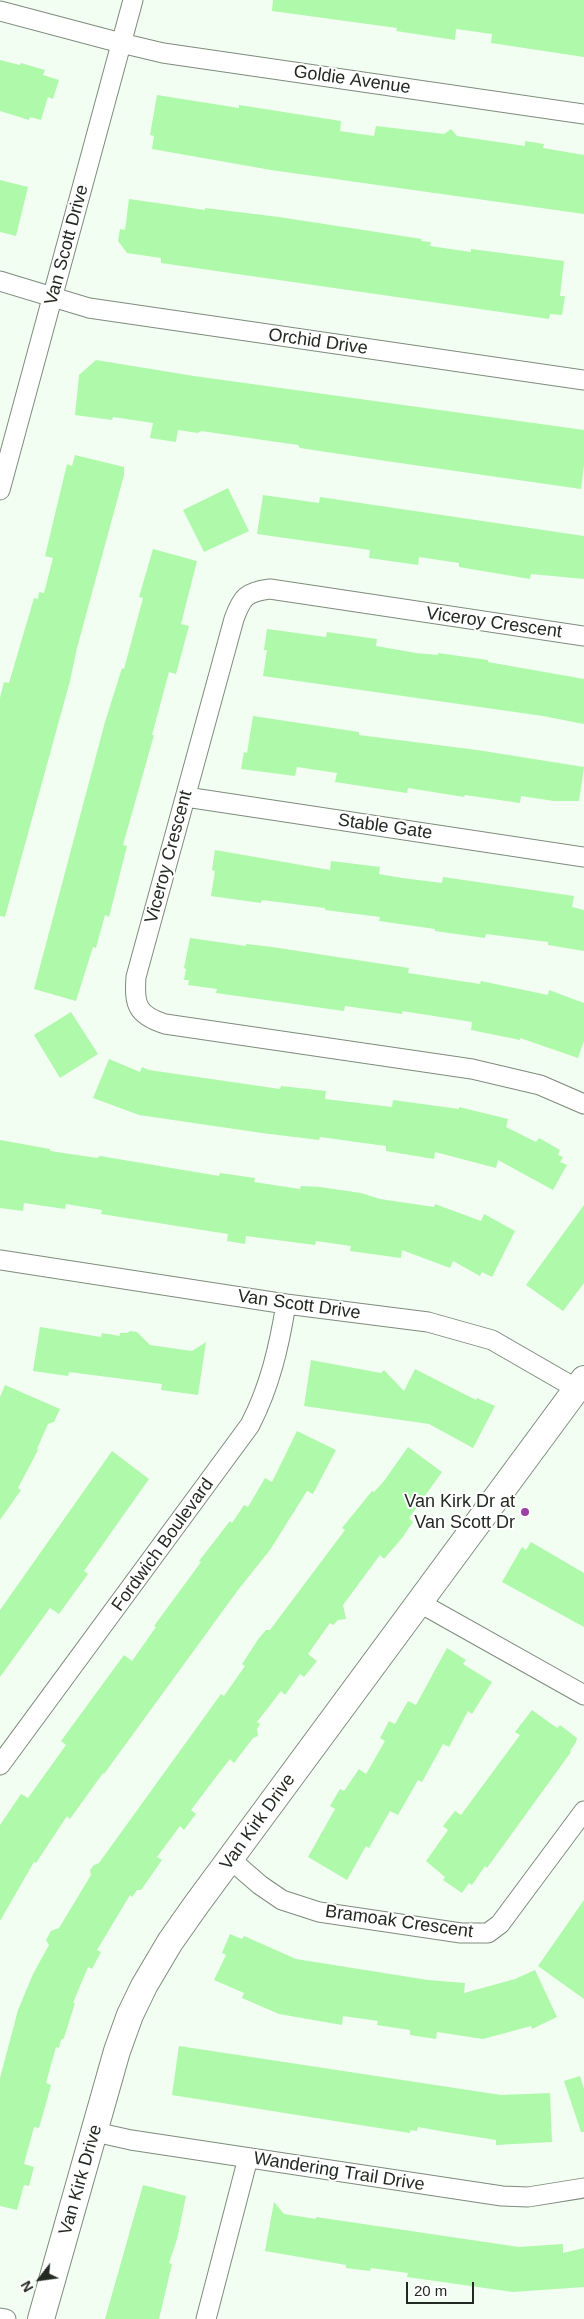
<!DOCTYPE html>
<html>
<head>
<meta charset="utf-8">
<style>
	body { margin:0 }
	#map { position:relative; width:584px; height:2319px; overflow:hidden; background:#f2fef1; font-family:Arial,sans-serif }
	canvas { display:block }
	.north { position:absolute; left:15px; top:2254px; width:50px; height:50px; -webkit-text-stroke:4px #fff; paint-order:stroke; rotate:240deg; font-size:14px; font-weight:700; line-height:20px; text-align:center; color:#232923 }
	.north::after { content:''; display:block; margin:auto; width:18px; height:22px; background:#232923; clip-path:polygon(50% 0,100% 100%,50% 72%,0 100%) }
	.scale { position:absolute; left:406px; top:2282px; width:68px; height:22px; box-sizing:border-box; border:2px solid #232923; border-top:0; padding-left:6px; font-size:15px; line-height:18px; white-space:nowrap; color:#232923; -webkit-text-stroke:4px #fff; paint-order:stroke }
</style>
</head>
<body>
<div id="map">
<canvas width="584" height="2319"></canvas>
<div class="north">N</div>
<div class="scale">20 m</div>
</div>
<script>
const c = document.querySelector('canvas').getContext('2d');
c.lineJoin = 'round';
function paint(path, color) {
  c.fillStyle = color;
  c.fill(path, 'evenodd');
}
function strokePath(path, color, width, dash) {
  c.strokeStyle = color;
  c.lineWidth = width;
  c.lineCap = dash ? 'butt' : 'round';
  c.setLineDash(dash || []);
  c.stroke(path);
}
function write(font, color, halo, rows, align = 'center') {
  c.font = font + ' Arial,sans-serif';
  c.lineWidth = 4;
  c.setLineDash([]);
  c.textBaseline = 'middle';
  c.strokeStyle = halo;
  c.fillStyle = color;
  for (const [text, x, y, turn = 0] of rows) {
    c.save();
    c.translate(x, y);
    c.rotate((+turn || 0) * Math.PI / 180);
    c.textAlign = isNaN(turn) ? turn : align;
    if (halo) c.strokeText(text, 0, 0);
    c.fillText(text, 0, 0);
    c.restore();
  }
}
const building = new Path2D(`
	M273,0H584V57L491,43L492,34L456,29L455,40L396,31L397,28L272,11Z
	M0,60L20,65L21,63L45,70L43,75L59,80L53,99L48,97L41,120L30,117L29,120L0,111Z
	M157,95L239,108V105L341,121L340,131L374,136L376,126L444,134L451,129L457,136L525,146V141L544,144L543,148L584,155V214L271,170L152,149L154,136L150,135Z
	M0,180L28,187L16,236L0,232Z
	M129,199L205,210V208L279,217L422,239L421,241L431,242L430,246L471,252V249L564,261L560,296H565L562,315L550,314L549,319L161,263V258L127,253L118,241L120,229L125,230Z
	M96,360L194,376L584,430V465L581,489L386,461L300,448L298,445L201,431L198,433L178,430L176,442L150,438L153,423L113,417L112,420L75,415L79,375Z
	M75,455L124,467V475L77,648L70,681L5,917L0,916V698L4,682L9,683L34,598L38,599L39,592L44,593L53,558L45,556L67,464L72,466Z
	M228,488L249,531L204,552L183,510Z
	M263,495L319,503L320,497L584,536V579L531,574L530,579L459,567V563L419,557L418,565L369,558L370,550L257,534Z
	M153,549L197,561L181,624L189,626L176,674L169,672L152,735H154L123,845L127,846L109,917L105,915L96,948L93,947L76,1001L34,989L105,722L122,668L124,669L143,598L139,597Z
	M267,629L326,637L327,632L377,639L376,646L416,653L438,655V653L488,660V662L584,679V724L543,716L263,676L267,650H264Z
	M253,716L359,732V735L477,750L584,767L579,801H554L521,796L520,803L465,795L464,797L408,788L407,793L335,782L337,773L297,767L295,776L241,769L244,752L247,753Z
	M215,850L330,870L331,861L380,867L379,874L402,878L442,883L443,877L574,896L572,907L584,910V951L548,945V942L486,934L485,938L435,931V929L379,921L380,917L325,910V908L262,900L261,903L211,896L215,871L212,870Z
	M190,938L246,946V944L272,947L409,968L408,973L480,984L481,981L548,995L549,990L584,1003V1041L578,1058L520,1038V1040L471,1030L472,1022L402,1011V1014L345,1006L344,1011L216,993L217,989L188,985L189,980H184L186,969L184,968Z
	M71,1012L98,1054L60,1078L34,1035Z
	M109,1059L140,1072L142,1067L149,1070L280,1089L281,1086L326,1091L325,1099L392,1107L393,1100L459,1109V1107L508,1119L506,1127L536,1142L539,1138L560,1150L558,1155L563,1157L560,1162L567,1165L553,1190L498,1160L496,1168L435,1152L434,1159L386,1151V1146L320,1137L319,1140L262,1133L139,1115L93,1098Z
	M0,1140L50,1149V1151L97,1158L100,1156L219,1176L220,1173L255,1178L254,1182L300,1189L301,1186L320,1187L361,1193L380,1199L434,1207L435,1204L481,1221L484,1214L515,1231L492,1277L482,1272L480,1276L453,1261L450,1268L402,1250L401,1258L350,1251L351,1246L316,1241L315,1245L246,1236L245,1244L227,1241L228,1234L101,1214L102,1210L66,1204L65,1209L24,1203L23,1211L0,1208Z
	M584,1205V1283L563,1311L526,1285Z
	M40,1327L101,1337L102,1333L120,1336V1333H127L130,1331L137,1332L150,1345L192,1351L206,1342L198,1395L161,1390L162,1384L69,1372L68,1376L33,1371Z
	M311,1360L381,1373L384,1370L404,1391L415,1369L476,1400L477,1398L495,1406L473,1448L429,1424L304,1406Z
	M5,1385L60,1409L54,1422L48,1424L37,1449L38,1450L18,1488L21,1490L0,1520V1397Z
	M297,1431L336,1450L313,1494L307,1491L270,1550L238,1590L104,1774L103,1773L70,1819L67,1816L36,1863L34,1862L0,1921V1825L21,1794L28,1798L66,1745L61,1741L124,1655L132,1661L156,1627L154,1626L201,1562L199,1561L230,1521L232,1523L244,1505L248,1507L265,1478L272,1482Z
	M408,1447L442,1472L409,1518L413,1522L402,1538L384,1559L380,1555L343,1605L346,1619L338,1620L333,1625L330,1623L308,1654L317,1661L304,1677L300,1674L285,1695L281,1691L257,1722L260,1724L257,1729L258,1736L253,1738L234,1763L230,1759L219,1773L191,1810L196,1814L184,1830L180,1826L157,1857L162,1860L141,1890H137L132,1897L130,1895L97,1950L101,1952L92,1969L88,1967L73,2003H75L64,2038L61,2040L59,2048L56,2047L46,2083L51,2085L47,2100L39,2128L34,2127L24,2164L34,2167L29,2186L24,2185L17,2210L0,2206V2078L18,2010L33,1974L49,1945L46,1940L51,1931L59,1928L91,1875L90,1870L94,1865L99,1863L221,1694L224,1696L245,1666L242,1664L259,1638L266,1630H270L345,1530L342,1528L372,1491L374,1492L384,1481Z
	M112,1451L149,1479L84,1571L88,1574L59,1614L50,1608L0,1677V1610Z
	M531,1542L584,1573V1627L502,1582L522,1547L526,1550Z
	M447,1648L466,1660L463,1664L492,1682L472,1714L468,1711L449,1747L443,1744L422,1782L418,1780L398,1815L390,1811L369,1848L366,1846L347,1880L308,1857L335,1809L330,1806L340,1789L344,1791L359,1769L366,1774L385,1741L380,1738L389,1721L395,1724L408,1701L416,1705Z
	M532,1710L557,1728L560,1725L577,1738L576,1742L570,1751L571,1752L487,1868L485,1866L472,1885L469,1883L462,1893L443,1880L445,1877L426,1861L448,1830L443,1826L455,1811L461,1815L520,1735L515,1732Z
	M584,1900V1999L538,1966Z
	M230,1934L242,1939L244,1936L296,1959L428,1980L465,1983L464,1993L515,1979L535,1970L557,2017L532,2029L531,2026L483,2039L437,2032L436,2039L410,2035V2030L377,2025L378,2021L343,2016L342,2025L279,2014L242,1998L244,1993L214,1980L226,1955L222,1953Z
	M179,2046L501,2095L550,2093L552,2142L496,2145V2140L446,2132L418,2127L417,2131L410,2130V2133L172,2095Z
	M580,2076L584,2089V2132H581L564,2081Z
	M143,2185L186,2196L177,2239L169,2263L172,2264L159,2319H105Z
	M274,2202L284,2214L316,2219V2217L519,2247L563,2244V2253L584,2248V2287L513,2292L407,2277L408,2273L371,2268L370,2271L346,2268V2265L265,2251Z`);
const street = new Path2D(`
	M0,11L121,43L163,53L584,114
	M0,281L89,308L584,380
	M0,490L133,0
	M584,636L270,589C246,592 242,597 234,619L136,977C134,1005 137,1015 165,1024L472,1069L540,1085L584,1104
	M186,797L584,857
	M0,1260L286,1304L428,1322L492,1340L577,1389
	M420,1603L584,1695
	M0,1765L250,1425C270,1386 279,1347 286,1304
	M230,1859L260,1885L282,1900L319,1912L461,1933H488L500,1924L584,1811
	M95,2132L131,2140L502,2196L528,2197L584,2188
	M0,2318L6,2319
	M206,2319L248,2158`);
const secondary = new Path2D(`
	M41,2319L117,2051L130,2015L144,1986L170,1942L196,1905L584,1379`);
const markers = [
	[525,1512,5,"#9d40a9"]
];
const streetNames = [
	["Goldie Avenue",352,80,8],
	["Van Scott Drive",67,245,-75],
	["Orchid Drive",318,342,8],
	["Viceroy Crescent",494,623,8],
	["Stable Gate",385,827,8],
	["Viceroy Crescent",169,857,-75],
	["Van Scott Drive",299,1305,8],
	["Fordwich Boulevard",163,1545,-54],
	["Van Kirk Drive",258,1822,-54],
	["Bramoak Crescent",399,1922,8],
	["Wandering Trail Drive",339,2172,9],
	["Van Kirk Drive",81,2180,-74]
];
const poiNames = [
	["Van Kirk Dr at",515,1502],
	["Van Scott Dr",515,1523]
];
paint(building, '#aff9aa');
strokePath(street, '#7e8b7d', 21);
strokePath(secondary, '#7e8b7d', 28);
strokePath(street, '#fff', 19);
strokePath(secondary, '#fff', 26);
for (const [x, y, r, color] of markers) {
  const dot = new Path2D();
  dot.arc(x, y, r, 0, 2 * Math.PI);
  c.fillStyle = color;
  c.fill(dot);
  strokePath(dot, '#fff', 2);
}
write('18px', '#232923', '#fff', streetNames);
write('18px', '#232923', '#fff', poiNames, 'right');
</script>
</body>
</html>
